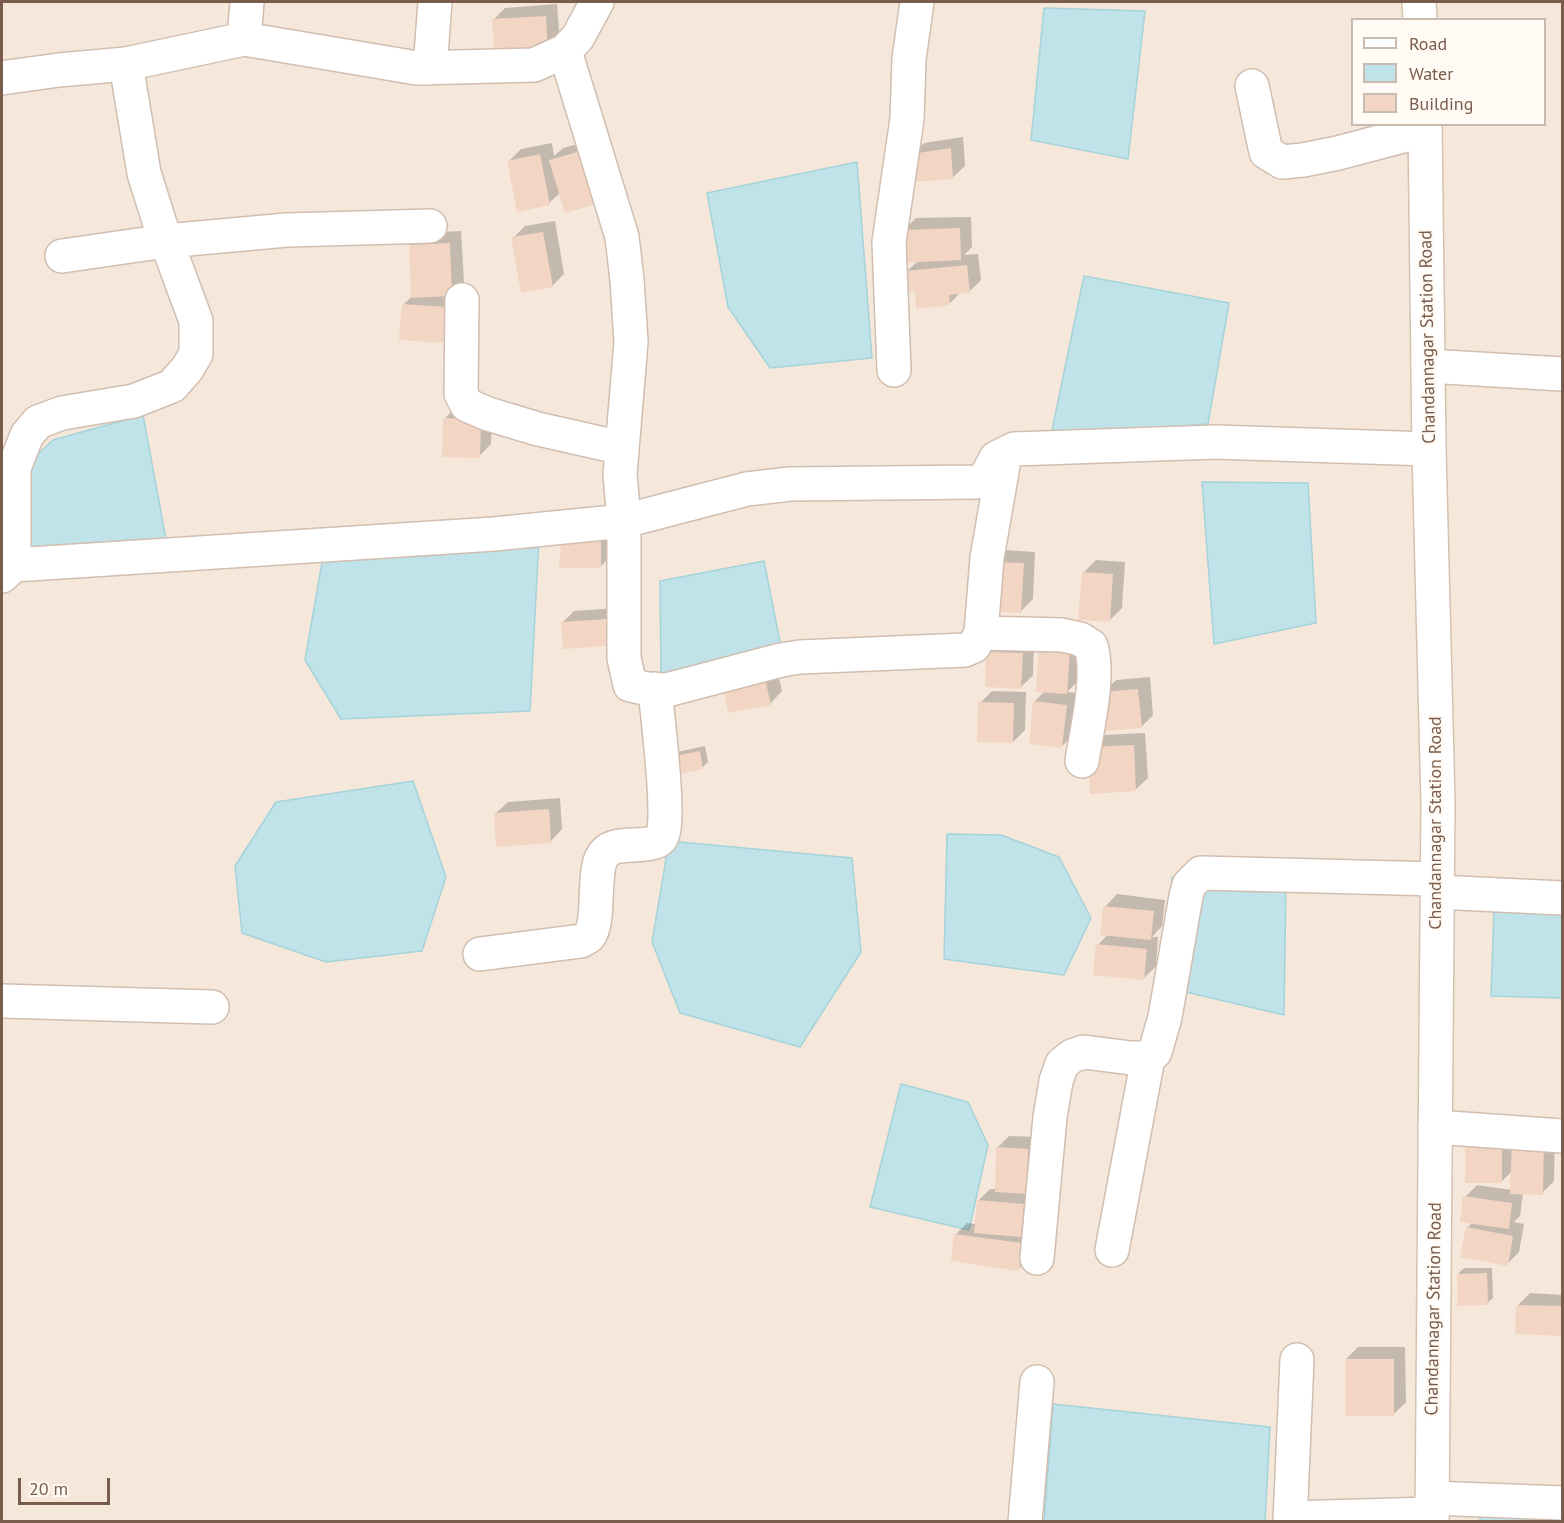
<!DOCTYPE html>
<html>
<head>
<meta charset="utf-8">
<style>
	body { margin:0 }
	#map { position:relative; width:1564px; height:1523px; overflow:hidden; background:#fdf6ec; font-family:"PT Sans",sans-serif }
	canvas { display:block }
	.frame { position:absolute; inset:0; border:3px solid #7a5c4d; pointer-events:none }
	.legend { position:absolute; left:1351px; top:18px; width:195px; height:108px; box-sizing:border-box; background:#fffaf3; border:2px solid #cabbb1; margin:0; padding:8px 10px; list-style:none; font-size:18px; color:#7a5c4d }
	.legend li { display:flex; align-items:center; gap:12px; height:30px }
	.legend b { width:30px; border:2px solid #cabbb1 }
	.scale { position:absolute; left:18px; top:1478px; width:92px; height:27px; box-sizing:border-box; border:3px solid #7a5c4d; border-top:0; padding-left:8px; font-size:18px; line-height:21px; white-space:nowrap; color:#7a5c4d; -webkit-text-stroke:4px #fffaf3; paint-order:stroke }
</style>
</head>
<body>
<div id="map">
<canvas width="1564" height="1523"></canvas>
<div class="frame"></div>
<ul class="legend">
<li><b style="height:8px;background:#fff"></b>Road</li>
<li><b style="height:16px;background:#bfe3e8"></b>Water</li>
<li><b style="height:16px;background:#f3d5c3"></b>Building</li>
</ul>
<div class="scale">20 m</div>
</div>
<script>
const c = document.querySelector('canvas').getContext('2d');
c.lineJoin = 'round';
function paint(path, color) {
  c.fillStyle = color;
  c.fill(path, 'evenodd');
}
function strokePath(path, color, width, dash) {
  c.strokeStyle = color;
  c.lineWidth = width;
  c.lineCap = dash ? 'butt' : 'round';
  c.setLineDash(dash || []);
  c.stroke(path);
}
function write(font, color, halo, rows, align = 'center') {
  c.font = font + ' "PT Sans",sans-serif';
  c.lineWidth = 4.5;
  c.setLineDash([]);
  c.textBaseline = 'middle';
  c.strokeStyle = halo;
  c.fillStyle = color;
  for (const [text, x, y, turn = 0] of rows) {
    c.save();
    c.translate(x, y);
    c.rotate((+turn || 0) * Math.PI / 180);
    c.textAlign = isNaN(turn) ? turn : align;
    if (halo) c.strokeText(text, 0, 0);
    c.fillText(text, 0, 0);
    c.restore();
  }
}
const residential = new Path2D(`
	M2,2H1562V1521H2ZM1352,20H1544V124H1352Z`);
const water = new Path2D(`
	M1044,8L1145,11L1128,159L1031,140Z
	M857,162L872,358L770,368L728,307L707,193Z
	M1084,276L1229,303L1208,424L1051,435Z
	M143,415L168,550L29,561L27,464L53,440Z
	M1202,482L1308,483L1316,623L1214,644Z
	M327,534L539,538L530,711L341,719L305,660Z
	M764,561L782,652L661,674L660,581Z
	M413,781L446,877L422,951L326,962L242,933L235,866L276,802Z
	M947,834L1001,835L1059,857L1091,918L1064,975L944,959Z
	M669,841L852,858L861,952L800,1047L680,1013L652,942Z
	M1172,877L1286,882L1284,1015L1173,989Z
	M1494,909L1562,910V998L1491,996Z
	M901,1084L968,1102L988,1145L969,1230L870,1207Z
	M1053,1404L1270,1427L1265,1521H1044Z
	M1482,1514L1562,1518V1522H1479Z`);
const shadow = new Path2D(`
	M557,4L560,43L548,55L493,20L505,8Z
	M963,137L965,166L952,178L912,155L924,143Z
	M592,140L560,193L549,203L509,161L521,149L552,143L554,156L563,148Z
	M971,217L972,247L964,255L978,254L981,280L969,292L960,293L949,304L916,289L907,271L918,261L904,230L916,218Z
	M555,221L564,274L552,286L513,238L525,226Z
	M461,231L464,283L452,295L457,329L403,305L413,295L410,245L423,233Z
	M456,407L492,408L491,444L479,456L444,419Z
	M613,519L612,555L600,567L564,534Z
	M1005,550L1035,552L1033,599L1021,611L993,563Z
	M1096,560L1125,562L1122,608L1110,620L1084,572Z
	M617,608L619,632L607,644L562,623L574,611Z
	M1081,639L1079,680L1067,692L1078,693L1074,734L1062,746L1034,702L1045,691H1038Z
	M1000,640L1034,642L1033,675L1021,687L988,652Z
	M775,659L782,691L770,704L729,711Z
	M1150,677L1153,715L1141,727L1104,692L1116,680Z
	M992,691L1026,692L1025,730L1013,742L980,703Z
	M1145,733L1148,778L1135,790L1089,747L1101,735Z
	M705,746L708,762L703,767L670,774L672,753Z
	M560,798L562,829L550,842L495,814L508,802Z
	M1117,894L1165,900L1162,926L1152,937H1158L1156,966L1144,978L1098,945L1108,934L1105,907Z
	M1555,1126L1554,1181L1542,1193H1523L1520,1216L1514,1222L1524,1224L1519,1252L1507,1264L1467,1228L1472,1223L1465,1197L1477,1185L1512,1190V1171L1501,1182L1467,1136Z
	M1009,1136L1040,1137L1030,1257L1018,1269L955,1235L967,1223L976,1224L978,1201L990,1189H996L997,1148Z
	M1464,1268H1492L1493,1298L1487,1303L1458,1274Z
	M1530,1293L1562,1295V1335L1517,1333L1518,1305Z
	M1358,1347H1405L1406,1402L1394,1414L1346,1359Z`);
const building = new Path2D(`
	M546,16L548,56L495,60L492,19Z
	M951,148L953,179L912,182L911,154Z
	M581,151L596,204L565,213L549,160Z
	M540,154L550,205L517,212L507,161Z
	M960,228L961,260L901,263L903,230Z
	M543,232L553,287L521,293L511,237Z
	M450,243L452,296L411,298L409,245Z
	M967,265L970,293L949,295L950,305L916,309L915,291L908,292L906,271Z
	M402,304L447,307L445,343L399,340Z
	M443,418L481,419L480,458L442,457Z
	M601,530V568H559L562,533Z
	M992,562L1024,563L1021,613L989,611Z
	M1082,572L1113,574L1110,622L1078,620Z
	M606,619L607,646L563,649L561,622Z
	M1039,648L1070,650L1067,694L1036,692Z
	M986,652L1023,653L1021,689L985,687Z
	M763,670L771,705L728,713L721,679Z
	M1138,689L1142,728L1106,731L1102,692Z
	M1033,701L1067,705L1062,748L1029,744Z
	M978,702L1014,703L1013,743L977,742Z
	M1134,745L1136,791L1090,794L1088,747Z
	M700,751L703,769L669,776L665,758Z
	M549,809L551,843L496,847L494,813Z
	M1103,906L1154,911L1151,940L1100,935Z
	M1096,944L1147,949L1144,980L1093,975Z
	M1465,1135L1502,1136V1183H1465Z
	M1512,1137L1544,1138L1543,1195L1510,1194Z
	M996,1147L1028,1149L1027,1194L995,1192Z
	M1463,1196L1512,1203L1509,1229L1460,1222Z
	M977,1200L1024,1204L1021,1237L974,1233Z
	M1466,1227L1513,1236L1508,1266L1460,1257Z
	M954,1234L1022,1243L1019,1271L951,1261Z
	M1487,1273L1488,1305L1457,1306V1274Z
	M1516,1305L1562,1306V1336L1515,1334Z
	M1345,1359H1394V1416H1345Z`);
const minor = new Path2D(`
	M244,39L247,2
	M565,51L622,237L627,280L631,342L620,474L624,521V658L630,685L648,689L667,690L781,660L800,657L965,650L974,646L981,633L987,558L1005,454
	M430,68L435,2
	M2,78L59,70L126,64L244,39L417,68L534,65L565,51L578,37L597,2
	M1252,86L1266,152L1282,162L1303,160L1338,153L1425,130
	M62,256L166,241L287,230L430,226
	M462,300L461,394L467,405L488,414L538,429L622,448
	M1428,366L1562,374
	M894,370L889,242L907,119L909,59L917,2
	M14,565L494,534L624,521L747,489L790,484L976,482L985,479L996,458L1014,449L1215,442L1429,449
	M2,576L14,565V468L27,435L38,422L62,413L134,401L172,386L187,369L196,354V321L160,224L144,173L126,64
	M981,633L1062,635L1080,639L1091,646C1100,676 1087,729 1082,761
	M1437,892L1562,898
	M480,954L581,941C584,939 587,938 589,936C600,923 593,877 601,859C610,838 639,849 655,842C657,842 662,838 662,836C671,822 657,712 655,689
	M2,1001L212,1007
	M1435,1127L1562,1136
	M1112,1250L1148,1058
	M1037,1258L1050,1117L1056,1081L1062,1064L1072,1056L1084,1052L1131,1058H1148L1155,1052L1165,1017L1186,896L1189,885L1201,873L1437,879
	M1432,1498L1562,1503
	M1290,1518L1432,1514
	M1025,1522L1037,1382
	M1290,1522L1297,1360`);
const secondary = new Path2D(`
	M1419,2L1420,20
	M1425,124L1429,449L1438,802L1432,1522`);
const streetNames = [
	["Chandannagar Station Road",1428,337,-91],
	["Chandannagar Station Road",1436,823,-90],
	["Chandannagar Station Road",1434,1309,-89]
];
paint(residential, '#f5e8da');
paint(water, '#bfe3e8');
strokePath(water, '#a5d3da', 1.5);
paint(shadow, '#0003');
paint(building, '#f3d5c3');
strokePath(minor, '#d1beb0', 36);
strokePath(secondary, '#d6c0b0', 36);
strokePath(minor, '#fff', 33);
strokePath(secondary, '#fff', 33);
write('18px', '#7a5c4d', '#fffaf3', streetNames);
</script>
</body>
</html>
